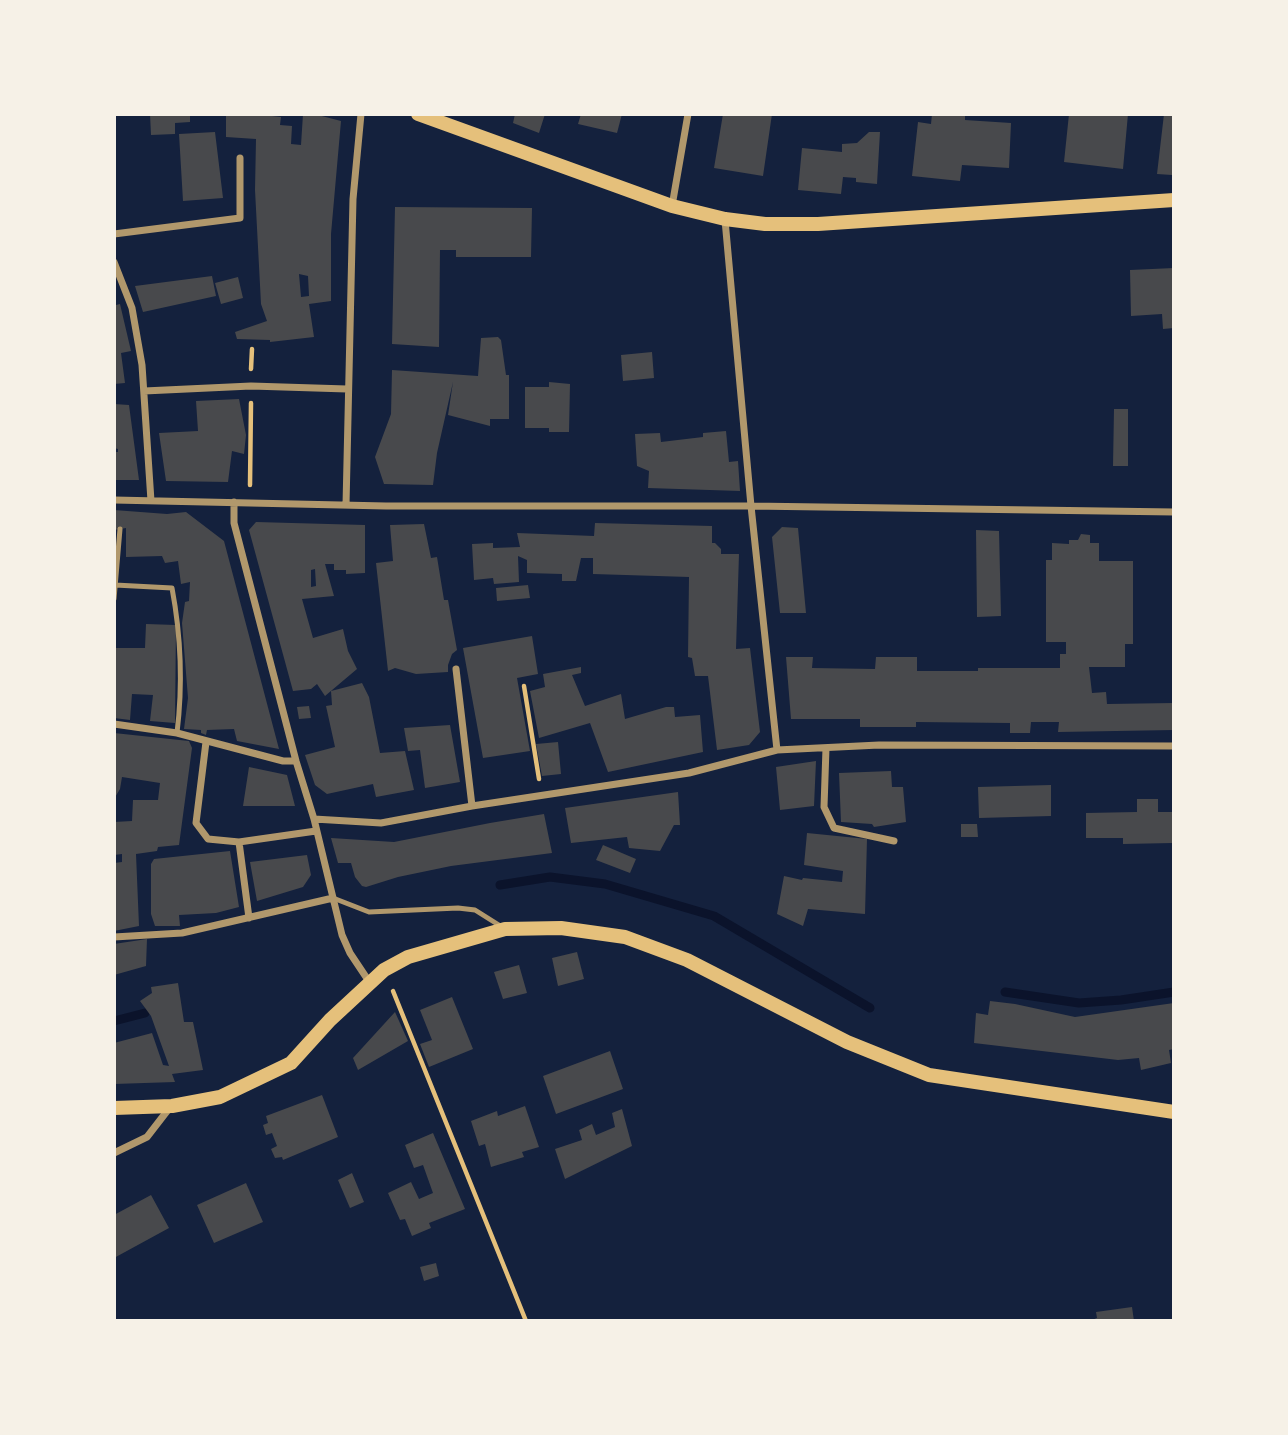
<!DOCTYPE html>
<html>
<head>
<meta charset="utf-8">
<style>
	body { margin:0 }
	#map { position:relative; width:1288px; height:1435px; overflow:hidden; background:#14213d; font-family:"Archivo Narrow",sans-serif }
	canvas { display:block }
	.frame { position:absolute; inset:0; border:116px solid #f6f1e7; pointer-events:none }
</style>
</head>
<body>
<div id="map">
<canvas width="1288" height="1435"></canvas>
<div class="frame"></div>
</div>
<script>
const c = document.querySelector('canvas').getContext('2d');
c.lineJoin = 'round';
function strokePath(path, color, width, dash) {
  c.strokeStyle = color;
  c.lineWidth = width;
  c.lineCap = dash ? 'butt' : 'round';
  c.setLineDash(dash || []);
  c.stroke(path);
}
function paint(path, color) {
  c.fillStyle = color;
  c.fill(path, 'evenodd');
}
const stream = new Path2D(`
	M500,885L550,877L605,884L714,916L870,1008
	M1005,992L1079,1003L1121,1000L1174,992
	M114,1021L145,1013`);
const building = new Path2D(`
	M150,114H190V122L175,123V134L151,135Z
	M226,114H272V116L281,117L280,125L292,126L291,144L301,145L303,114H314L341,121L331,234V301L309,304L314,337L270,342V340L237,339L235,332L267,321L261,304L255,190L256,139L226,137ZM299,274L308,276L309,296L301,297Z
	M515,114H545L539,133L513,123Z
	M581,114H622L617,133L578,124Z
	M723,114H772L763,176L714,168Z
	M932,114H965V120L1011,123L1009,168L962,165L960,181L912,176L918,122L931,124Z
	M1069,114H1128L1123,169L1064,162Z
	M1164,114H1174L1172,175L1157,174Z
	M215,132L223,198L183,201L179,134Z
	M869,132H880L877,184L856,182V178L843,177L841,194L798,190L802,148L842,152V144L857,143Z
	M395,207L532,208L531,257H456V250H440L439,347L392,344Z
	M1174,268V328L1163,329L1162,314L1131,316L1130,270Z
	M212,276L216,296L143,312L135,286Z
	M238,277L243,298L221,304L215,283Z
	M114,299L116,305L120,304L131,351L121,353L125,383L114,384Z
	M498,337L501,340L506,375H509V419H490V426L448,415L453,382L437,453L433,485L384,484L375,457L391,414L392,370L478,376L481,338Z
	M652,352L654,378L623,381L621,355Z
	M549,382L570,384L569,432H549V428H525V387H549Z
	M239,399L246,435L244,454L232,451L228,482L166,481L159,433L198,431L196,401Z
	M114,404L129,405L139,480H114V452H118V449L114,448Z
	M1114,409H1128V466H1113Z
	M726,431L729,462L738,461L740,491L648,488L649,471L637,466L635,434L660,433L661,442L703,437V433Z
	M114,510L167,514L186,512L224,541L279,749L237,741L234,729L207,730L206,735L201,733V730L184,729L188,698L182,623L185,602L189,601L190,582L181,584L178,561L165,563L162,556L126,557V528L114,530Z
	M256,522L365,525V573L346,574V570H334V564H325L334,596L302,599L313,638L343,629L348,651L357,669L325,696L317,684L311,689L293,691L249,530ZM315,569L316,586L311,587V570Z
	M595,523L712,526V543H715L721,549V554H739L736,649L750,648L760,732L749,745L717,750L708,676H695L692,658L688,657L689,577L593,574V558H581L576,581H562V574L527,573V560L518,556L519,582L494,584L493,578L474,580L472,544L493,543V548L520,547L517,533L594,536Z
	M424,524L431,558L437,557L444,600H448L457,650L452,654L448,665V672L416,674L395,668L388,671L376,563L393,561L390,525Z
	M782,527L798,528L806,613H780L772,537Z
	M976,530L999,531L1001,616L977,617Z
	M1081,534L1090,535V543H1099V561H1133V644H1125V667H1089L1092,693L1106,692L1107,704L1174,703V730L1058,732L1059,722H1031L1030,733H1010V723L916,722V727H860V719H791L786,657H813L812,668L875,669L876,657H917V671H978V668H1060V654H1066V642H1046V560H1052V543L1069,544V540H1078Z
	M528,585L530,598L497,601L496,588Z
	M146,624L176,625L175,723L150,721L153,695L132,694L130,720L114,718V648H145Z
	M532,636L538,674L517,678L530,751L483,758L463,648Z
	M581,667V673L572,675L585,706L621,694L625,719L666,707H674L675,717L700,715L703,752L608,772L590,723L539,738L530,691L545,687L543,674Z
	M362,683L369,697L380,753L405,751L414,790L376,797L373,784L327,794L315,785L305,755L335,747L326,706L332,705L331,691Z
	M309,706L311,718L299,719L297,707Z
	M450,725L460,782L425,788L420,750L408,751L404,728Z
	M114,733L189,741L192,748L179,845L158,847L157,851L136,854L139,926L114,931V863L122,862V854L114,855V822L132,821L133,800H158L160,783L122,777L120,789L114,799Z
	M558,742L561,774L542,776L536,744Z
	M816,761L814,806L780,810L776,767Z
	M249,767L287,775L295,806H243Z
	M891,771L892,787H903L906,822L874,827L872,824L841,822L839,773Z
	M1051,785V816L979,818L978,787Z
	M678,792L680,825H674L660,851L629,848L627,837L571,843L565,808Z
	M1137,799H1158V812H1172L1173,843L1123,844V838H1086V813L1137,812Z
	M544,814L552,853L451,866L398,877L366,887L362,886L355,877L351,863H338L331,838L394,842L490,823Z
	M961,824H977L978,837H961Z
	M807,833L867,839L865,914L808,909L803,926L777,914L784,876L802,880L803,878L842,882L843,871L804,865Z
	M603,845L636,859L630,873L596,860Z
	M230,851L239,907L216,913L179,915L180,926H155L151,914V864L154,859Z
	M307,855L311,875L303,887L257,901L250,862Z
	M147,939L146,966L114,975V944Z
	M577,952L584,979L558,986L552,958Z
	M519,965L527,993L503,999L494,972Z
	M178,983L184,1022H193L203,1070L172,1074L175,1082L114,1084V1043L152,1033L163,1065L169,1066L151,1016L140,1001L152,993L151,987Z
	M452,997L473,1049L429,1067L420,1044L432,1040L420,1010Z
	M990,1001L1015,1004L1075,1017L1174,1003V1049L1169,1050L1171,1063L1141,1070L1139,1058L1118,1060L974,1043L976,1013L988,1015Z
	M395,1012L408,1041L358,1070L353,1058Z
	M610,1051L623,1089L556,1114L543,1076Z
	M322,1095L338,1137L283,1160L282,1157L275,1158L271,1149L277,1146L272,1133L266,1135L263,1125L268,1123L266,1116Z
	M525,1106L539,1147L522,1152L524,1157L491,1167L485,1144L479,1146L471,1121L497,1111L498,1116Z
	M622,1109L632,1146L565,1179L555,1149L582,1140L579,1130L592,1124L596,1135L615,1127L612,1113Z
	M433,1133L465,1209L429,1223L431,1228L412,1236L405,1219L400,1220L388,1193L411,1182L419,1199L433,1193L423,1165L414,1168L405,1145Z
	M352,1173L364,1202L350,1208L338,1180Z
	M246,1183L263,1222L214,1243L197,1205Z
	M151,1195L169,1228L114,1258V1215Z
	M436,1263L439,1276L424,1281L420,1267Z
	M1132,1307L1134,1321H1089L1097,1318L1096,1312Z`);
const path = new Path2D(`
	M251,369L252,349
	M250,485L251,403
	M524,686L539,779
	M393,991L526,1321`);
const service = new Path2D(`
	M115,585L172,588C181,636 183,684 177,733
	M114,599L120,529
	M333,898L369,912L458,908L475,910L502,927`);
const minor = new Path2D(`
	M672,206L688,114
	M725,220L751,506L777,750
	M114,234L240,218V158
	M114,262L132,308L142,365L151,501
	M144,391L251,386L347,389
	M114,500L386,506H751L1174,512
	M234,502V523L296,761L314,819L342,935L350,953L370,983
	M346,505L353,199L361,114
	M456,669L472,806
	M114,724L177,733L283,761H296
	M206,742L196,823L208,839L239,842L316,831
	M826,748L824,807L834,828L894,841
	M314,819L381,823L472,806L689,773L777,750L879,745L1174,746
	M239,842L249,918
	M114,937L182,933L333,898
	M114,1153L147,1137L171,1106`);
const secondary = new Path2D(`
	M418,114L672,206L725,219L765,224H818L1174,200
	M114,1108L172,1106L220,1097L291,1063L330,1020L384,970L408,957L505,929L561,928L625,937L687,960L847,1042L929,1075L1174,1112`);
strokePath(stream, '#0b132b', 9);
paint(building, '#48494c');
strokePath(path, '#e5c07b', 4.5);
strokePath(service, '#b1986c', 5);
strokePath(minor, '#b1986c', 7);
strokePath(secondary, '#e5c07b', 14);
</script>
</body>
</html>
